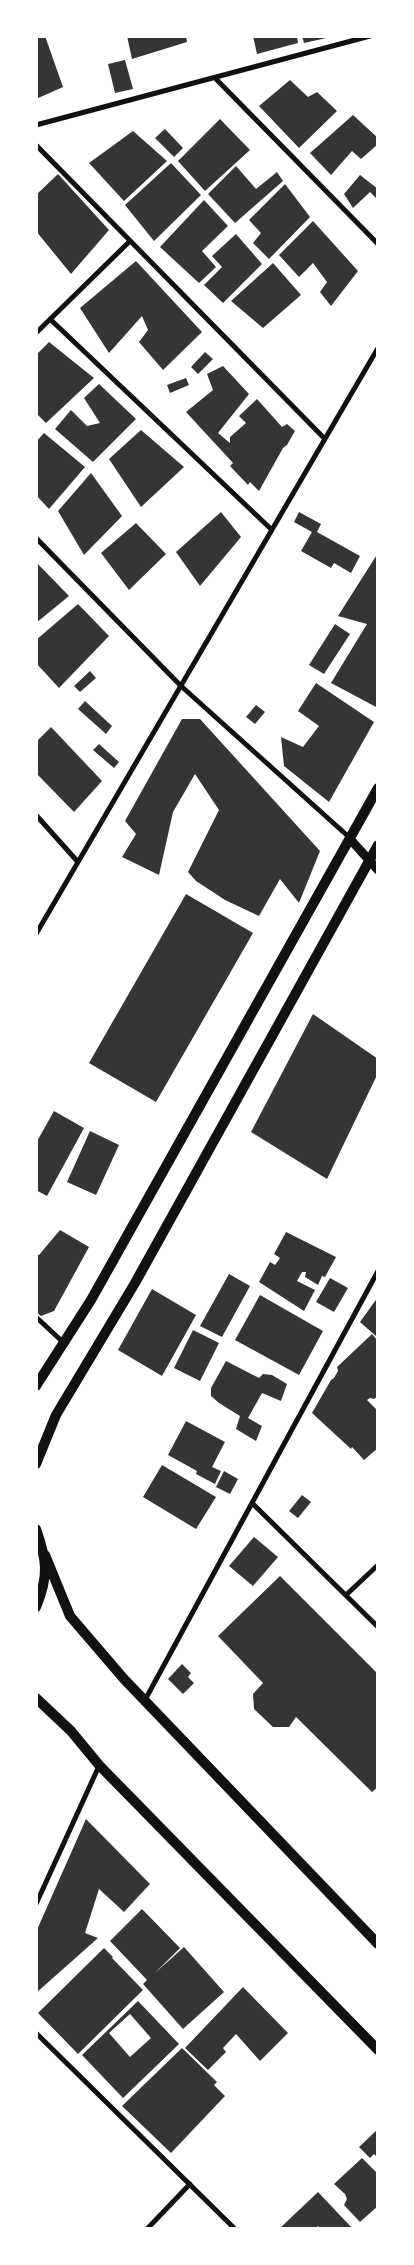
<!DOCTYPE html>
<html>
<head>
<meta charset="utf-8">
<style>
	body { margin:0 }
	#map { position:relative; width:414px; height:2265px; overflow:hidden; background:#fff; font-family:"Noto Sans",sans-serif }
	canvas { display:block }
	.frame { position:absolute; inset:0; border:38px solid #fff; pointer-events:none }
</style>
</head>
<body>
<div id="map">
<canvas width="414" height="2265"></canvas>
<div class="frame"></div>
</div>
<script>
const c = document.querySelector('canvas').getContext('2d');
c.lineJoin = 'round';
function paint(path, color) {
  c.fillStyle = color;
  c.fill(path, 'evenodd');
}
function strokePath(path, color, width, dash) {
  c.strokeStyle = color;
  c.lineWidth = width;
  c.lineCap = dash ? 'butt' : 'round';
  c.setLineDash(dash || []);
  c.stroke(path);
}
const building = new Path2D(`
	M36,36H45L63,87L36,99Z
	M127,36H186L187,42L132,59Z
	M253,36H297L298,43L257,54Z
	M302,36H330L331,37L304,43Z
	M125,60L133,89L115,93L108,64Z
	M290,80L308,97L317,92L337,111L299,148L259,106Z
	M353,115L378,138V144L361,159L352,151L331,175L310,153Z
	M220,119L250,150L205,191L178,161Z
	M165,129L183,148L174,157L155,138Z
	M133,131L167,161L124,201L89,163Z
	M171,163L201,195L154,241L125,205Z
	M236,166L256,189L277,172L283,181L235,223L208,194Z
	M58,174L109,230L71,274L36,231V195Z
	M360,175L378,189V200L370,192L353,208L344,194Z
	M285,184L310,217L269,259L253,243L261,233L249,220Z
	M204,200L228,226L202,251L216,267L199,283L160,247Z
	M313,221L358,271L331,306L320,292L327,282L313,263L299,277L279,255Z
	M236,234L262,264L223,303L204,285L222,267L212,256Z
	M136,261L202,332L163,370L139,342L148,330L142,316L109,353L80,308Z
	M273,263L301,295L263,328L231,301Z
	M49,342L94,378L46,423L36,413V355Z
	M205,352L213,359L198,374L191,367Z
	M223,366L249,394L218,433L230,443V437L246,423L239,416L257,399L282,427L287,424L295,431L287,445L283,448L259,491L250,482L248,485L230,466L233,463L186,412L213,390L207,374Z
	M186,378L189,385L170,393L167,385Z
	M99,384L136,419L93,462L55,429L71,410L87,426L100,423L84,398Z
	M141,430L184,467L141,507L109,459Z
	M44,433L85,467L49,509L36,495V442Z
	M91,473L122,516L84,555L58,511Z
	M221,512L241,537L200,586L176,552Z
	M299,512L321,524L317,532L360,556L351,573L334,563L331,568L301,551L312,532L294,522Z
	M136,523L166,554L129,590L101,553Z
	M378,553V708L331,683L367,624L338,616Z
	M36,562L69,596L36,623Z
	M78,604L109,636L59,688L36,663V640Z
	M335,624L350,634L324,674L309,665Z
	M90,671L96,678L80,692L74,686Z
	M316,683L374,722L329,802L284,766L281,737L303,747L319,726L298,711Z
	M85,701L112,726L106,734L78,709Z
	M256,705L265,712L255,724L246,717Z
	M182,719H200L320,851L299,903L280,879L259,916L225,900L196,881L188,872L219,810L195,774L173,812L159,875L122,857L136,834L125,821Z
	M51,727L102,781L74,812L36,773V742Z
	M99,744L119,762L114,768L93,750Z
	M186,894L253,933L156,1102L89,1063Z
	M313,1014L378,1059V1073L327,1179L251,1132Z
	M54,1111L84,1128L47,1196L36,1190V1143Z
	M90,1131L119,1145L96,1195L67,1182Z
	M60,1230L89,1247L54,1311L41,1316L36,1312V1254L39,1255Z
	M286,1232L336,1257L325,1277L322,1276L318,1285L305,1277L306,1272H302L297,1281L315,1290L304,1311L259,1282L270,1262L275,1265L280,1258L274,1254Z
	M229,1274L250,1286L222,1337L200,1326Z
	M330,1278L348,1288L334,1312L316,1302Z
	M152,1289L196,1315L162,1376L118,1350Z
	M260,1295L323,1331L299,1375L235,1340Z
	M378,1297V1336L377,1337L360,1322Z
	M193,1330L219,1343L200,1381L174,1368Z
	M372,1334L378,1341V1396L374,1399L370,1398L367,1400L378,1411V1448L364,1460L352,1447L351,1449L312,1413L331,1380L334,1378L338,1371L337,1367Z
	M226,1361L259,1378L263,1374L272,1375L287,1384L281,1401L262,1393L248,1418L262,1426L256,1441L236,1429L240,1416L219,1403L211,1396V1388Z
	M186,1421L225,1442L212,1467L221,1471L215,1484L196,1474L197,1471L168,1455Z
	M162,1465L216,1497L196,1529L143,1497Z
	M224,1471L238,1479L230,1494L216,1487Z
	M302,1495L311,1502L298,1518L289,1511Z
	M254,1537L278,1557L253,1586L229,1566Z
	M280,1576L378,1674V1787L372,1792L296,1717L289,1727H273L254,1709L253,1694L263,1683L218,1636Z
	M182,1664L191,1673L188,1677L194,1683L183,1694L168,1679Z
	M86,1819L150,1884L124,1912L99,1889L85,1933L98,1938L36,1993V1932Z
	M142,1909L180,1948L155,1973L184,1947L224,1992L183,2029L143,1984L147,1980L110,1941Z
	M104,1948L113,1957L112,1958L143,1990L78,2054L38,2013Z
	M243,1987L288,2033L260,2061L236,2034L223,2048L226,2052L208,2070L185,2048Z
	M138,2001L179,2044L123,2098L82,2055ZM130,2014L151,2038L130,2057L109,2033Z
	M182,2048L217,2082L214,2085L225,2096L171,2153L122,2106Z
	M378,2129V2158L374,2154L370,2158L359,2147Z
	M362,2158L378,2174V2206L360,2222L344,2205L347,2199L345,2194L334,2184Z
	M318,2192L353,2229H321L318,2226L315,2229H279Z`);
const minor = new Path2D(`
	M216,79L378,244
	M36,125L370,36
	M36,145L325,439
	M50,319L272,530
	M36,333L130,241
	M36,538L181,686L350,838
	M36,815L78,862
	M36,934L378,348
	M36,1317L65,1344
	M252,1503L378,1627
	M346,1595L378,1565
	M145,1700L378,1271
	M36,1904L99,1766
	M36,2033L235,2229
	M147,2229L190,2184`);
const tertiary = new Path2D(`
	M350,839L378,870`);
const secondary = new Path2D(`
	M36,1386L91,1300L378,788
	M36,1464L56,1415L135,1283L378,845
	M36,1529C47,1560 49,1576 36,1607
	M45,1555L70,1616L124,1679L378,1944
	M36,1698L71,1731L99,1765L378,2050`);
paint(building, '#353535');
strokePath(minor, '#111', 5);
strokePath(tertiary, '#111', 9);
strokePath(secondary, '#111', 10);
</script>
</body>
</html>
